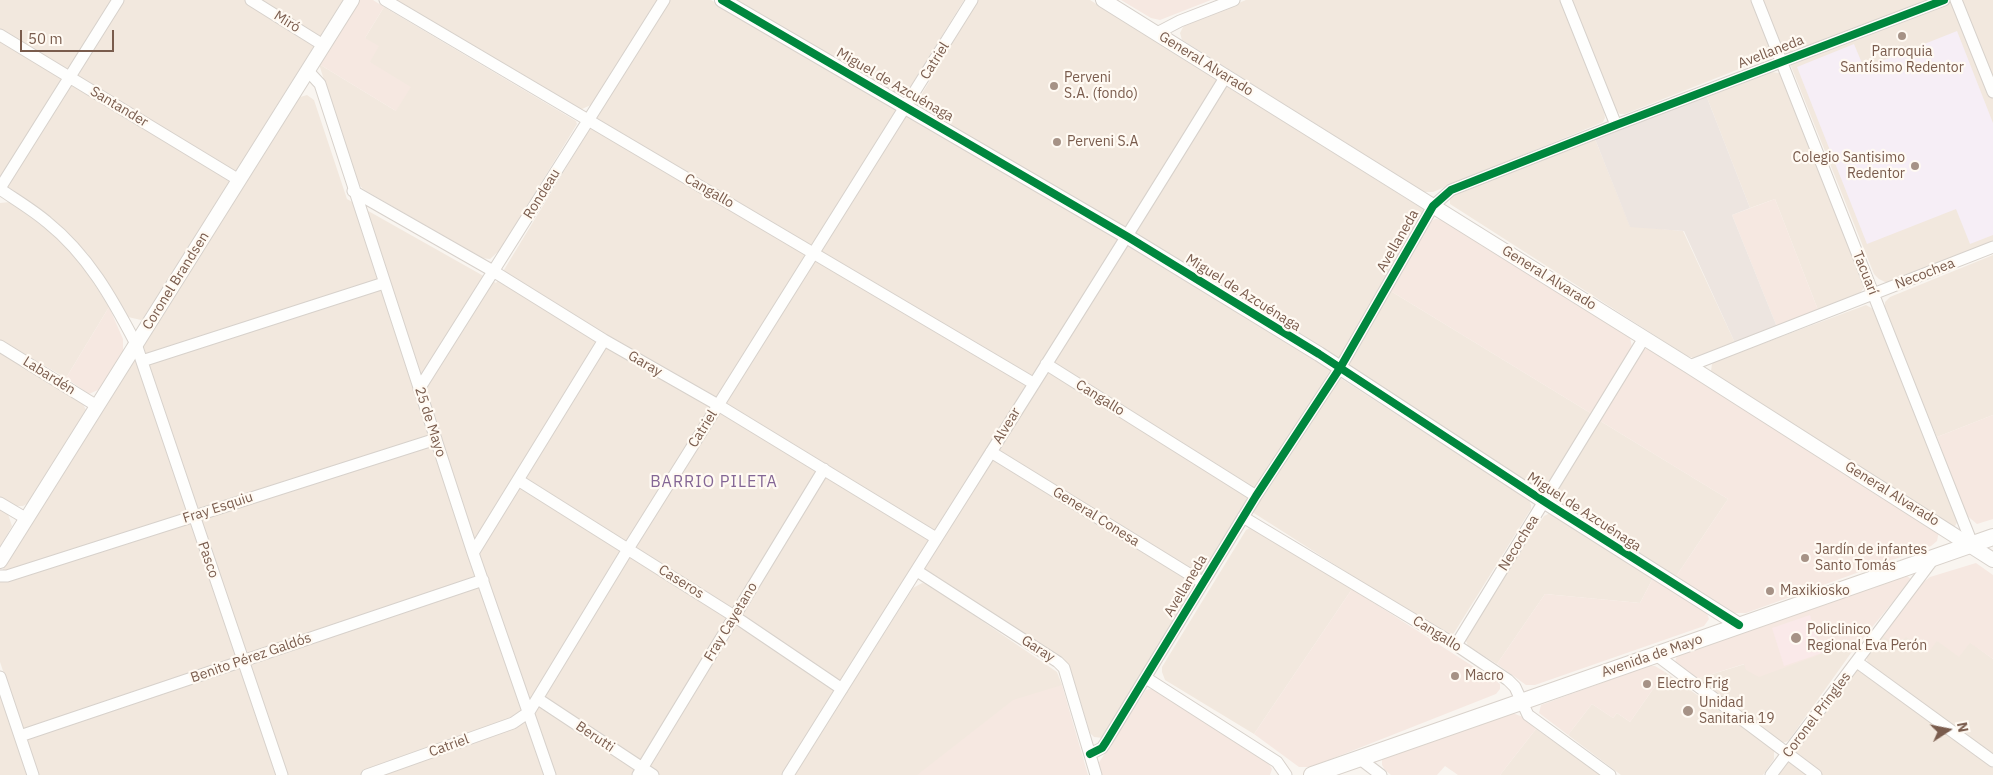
<!DOCTYPE html>
<html>
<head>
<meta charset="utf-8">
<style>
	body { margin:0 }
	#map { position:relative; width:1993px; height:775px; overflow:hidden; background:#f9f5f0; font-family:"IBM Plex Sans",sans-serif }
	canvas { display:block }
	.north { position:absolute; left:1923px; top:705px; width:50px; height:50px; -webkit-text-stroke:4px #fffaf3; paint-order:stroke; rotate:79deg; font-size:14px; font-weight:700; line-height:20px; text-align:center; color:#7a5c4d }
	.north::after { content:''; display:block; margin:auto; width:18px; height:22px; background:#7a5c4d; clip-path:polygon(50% 0,100% 100%,50% 72%,0 100%) }
	.scale { position:absolute; left:20px; top:30px; width:94px; height:22px; box-sizing:border-box; border:2px solid #7a5c4d; border-top:0; padding-left:6px; font-size:15px; line-height:18px; white-space:nowrap; color:#7a5c4d; -webkit-text-stroke:4px #fffaf3; paint-order:stroke }
</style>
</head>
<body>
<div id="map">
<canvas width="1993" height="775"></canvas>
<div class="north">N</div>
<div class="scale">50 m</div>
</div>
<script>
const c = document.querySelector('canvas').getContext('2d');
c.lineJoin = 'round';
function paint(path, color) {
  c.fillStyle = color;
  c.fill(path, 'evenodd');
}
function strokePath(path, color, width, dash) {
  c.strokeStyle = color;
  c.lineWidth = width;
  c.lineCap = dash ? 'butt' : 'round';
  c.setLineDash(dash || []);
  c.stroke(path);
}
function write(font, color, halo, rows, align = 'center') {
  c.font = font + ' "IBM Plex Sans",sans-serif';
  c.lineWidth = 4.5;
  c.setLineDash([]);
  c.textBaseline = 'middle';
  c.strokeStyle = halo;
  c.fillStyle = color;
  for (const [text, x, y, turn = 0] of rows) {
    c.save();
    c.translate(x, y);
    c.rotate((+turn || 0) * Math.PI / 180);
    c.textAlign = isNaN(turn) ? turn : align;
    if (halo) c.strokeText(text, 0, 0);
    c.fillText(text, 0, 0);
    c.restore();
  }
}
const residential = new Path2D(`
	M0,0H343L144,318L141,320L128,317L124,311L114,293L87,253L65,231L0,185Z
	M396,0H657L591,105L582,109L577,108Z
	M668,0H711L908,117L978,0H1090L1423,209L1426,212L1331,372L1529,500L1531,505V509L1454,633L1450,636L1445,635L1246,508L1103,738L1094,737L1090,733L1070,668L915,568L787,775H38L0,662V574L297,98L307,95L314,100L347,199L496,283Z
	M733,0H964L908,91L896,94Z
	M1246,0H1560L1604,112L1605,118L1603,122L1433,192H1424L1182,40L1180,33L1183,27L1188,23Z
	M1571,0H1993V242L1890,282H1885L1879,279L1874,274L1785,51L1625,114H1620L1614,109Z
	M384,7L576,121L577,124L500,250L490,259L481,258L363,189L355,180L319,64L396,111L370,62L365,38Z
	M1771,72L1779,73L1784,77L1865,287L1858,295L1818,310L1775,199L1750,208L1706,95Z
	M1595,139L1630,226L1683,231L1735,343L1697,359L1687,356L1450,204V198L1453,193Z
	M10,202L53,234L79,260L109,307L66,378L0,340V203Z
	M1993,255V415L1937,437L1885,316V302L1890,297Z
	M1389,290L1592,414L1547,488L1539,491L1348,367L1347,359Z
	M1866,305L1875,310L1958,521L1955,526H1952L1715,377L1711,371L1712,364L1716,361Z
	M0,353L82,402L86,410L30,502L23,506H14L0,497Z
	M1597,419L1728,499L1675,578L1556,501L1555,493Z
	M0,506L8,514L12,526L0,547Z
	M1550,513L1653,578L1640,603L1545,594L1497,664L1468,646L1464,636L1544,516Z
	M1253,526L1352,589L1254,734L1165,680L1162,672V667L1246,530Z
	M922,583L928,584L1057,672L1062,685L932,775H794L913,588Z
	M1879,633L1936,641L1970,642L1993,659V754L1870,666L1866,658V652Z
	M1837,642L1838,645L1851,653L1789,740L1786,742L1781,743L1693,680L1745,664Z
	M1855,670L1861,671L1993,768V775H1776Z
	M1665,672L1770,747L1774,751V759L1763,775H1621L1568,735L1592,704L1613,718L1617,713L1630,722Z
	M0,694L29,775H0Z
	M1536,729L1601,775H1500Z`);
const commercial = new Path2D(`
	M358,0H373L384,7L365,38L379,46L370,62L411,87L396,111L319,64Z
	M1121,0H1211L1160,20L1151,18Z
	M1775,199L1818,310L1777,327L1732,215Z
	M1435,219L1443,220L1630,337L1632,348L1592,414L1389,290L1430,222Z
	M109,307L123,339V353L100,389L89,394L66,378Z
	M1645,349H1652L1846,475L1936,527L1939,531L1937,541L1931,546L1746,613H1727L1675,578L1728,499L1597,419L1640,351Z
	M1993,415V519L1977,524L1965,514L1937,437Z
	M1976,563L1993,575V659L1970,643L1959,657L1937,641L1928,653L1906,637L1897,646L1879,633L1921,584L1930,577Z
	M1907,576L1911,579L1910,581L1851,653L1837,642L1821,647L1822,653L1819,655L1759,677L1746,670L1744,664L1693,680L1675,662L1677,655L1875,586Z
	M1653,578L1707,613L1709,619L1704,626L1535,685H1526L1497,664L1545,594L1640,603Z
	M1352,589L1496,681L1500,684V689L1496,694L1311,767H1299L1254,734Z
	M1648,666H1655L1665,672L1630,722L1617,713L1613,718L1592,704L1568,735L1539,713L1541,705Z
	M1062,685L1088,775H917L1013,700Z
	M1155,688L1268,762L1272,769L1270,775H1101L1098,764L1146,690Z
	M1510,712L1523,717L1536,729L1500,775H1458L1445,766L1437,775H1391L1385,770L1382,765V760L1386,756Z`);
const industrial = new Path2D(`
	M1706,95L1750,208L1732,215L1777,327L1735,343L1684,231L1630,227L1595,139Z`);
const education = new Path2D(`
	M1957,31L1993,123V235L1970,244L1956,209L1867,244L1797,67L1854,44L1864,68Z`);
const medical = new Path2D(`
	M1810,615L1822,653L1784,666L1772,628Z`);
const minor = new Path2D(`
	M251,0L323,45
	M385,0L1033,383
	M1566,0L1616,125
	M1757,0L1973,546
	M1956,0L1993,92
	M1157,33L1180,21L1234,0
	M0,35L239,180
	M308,71L320,84L473,553L550,775
	M0,188L118,0
	M0,189C16,200 33,210 47,222C88,255 112,298 136,344L282,775
	M353,191L493,271L604,340L718,405L936,538
	M0,346L97,406
	M142,361L384,283
	M1046,364L1256,496
	M1689,366L1993,247
	M419,389L664,0
	M991,452L1202,582
	M518,480L734,616L842,689
	M0,503L27,519
	M1243,517L1456,645L1508,680L1515,687L1528,715L1610,775
	M473,553L604,340
	M917,571L1058,662L1064,668L1096,775
	M0,576H7L436,439
	M1456,645L1644,338
	M1655,654L1816,775
	M1857,662L1993,761
	M0,677L33,775
	M1146,678L1277,762L1286,775
	M538,699L653,775
	M20,736L483,580
	M1090,754L1102,748L1106,742L1256,496L1340,368L1433,206L1451,190L1616,125L1944,0
	M1360,759L1381,775
	M367,775L513,723L529,712L628,549L972,0
	M638,775L824,469
	M788,775C933,542 1082,311 1226,76
	M1771,775L1934,558`);
const tertiary = new Path2D(`
	M722,0L1128,237L1319,354L1545,502L1739,625
	M1103,0L1689,366L1993,560
	M0,561L352,0`);
const secondary = new Path2D(`
	M1312,775L1993,537`);
const cycleway = new Path2D(`
	M722,0L1128,237L1319,354L1545,502L1739,625
	M1090,754L1102,748L1106,742L1256,496L1340,368L1433,206L1451,190L1616,125L1944,0`);
const markers = [
	[1902,36,5,"#a69286"],
	[1054,86,5,"#a69286"],
	[1057,142,5,"#a69286"],
	[1915,166,5,"#a69286"],
	[1805,558,5,"#a69286"],
	[1770,591,5,"#a69286"],
	[1796,638,6,"#a69286"],
	[1455,676,5,"#a69286"],
	[1647,684,5,"#a69286"],
	[1688,711,6,"#a69286"]
];
const streetNames = [
	["Miró",287,22,32],
	["Avellaneda",1771,52,-21],
	["Catriel",935,61,-58],
	["General Alvarado",1206,64,32],
	["Miguel de Azcuénaga",895,85,30],
	["Santander",119,107,31],
	["Cangallo",709,191,30],
	["Rondeau",542,194,-58],
	["Avellaneda",1398,241,-60],
	["Tacuarí",1865,273,68],
	["Necochea",1925,274,-21],
	["General Alvarado",1549,278,32],
	["Coronel Brandsen",176,281,-58],
	["Miguel de Azcuénaga",1243,293,32],
	["Garay",645,364,30],
	["Labardén",49,376,32],
	["Cangallo",1100,398,32],
	["25 de Mayo",430,422,72],
	["Alvear",1007,426,-59],
	["Catriel",703,429,-58],
	["General Alvarado",1892,494,32],
	["Fray Esquiu",218,508,-18],
	["Miguel de Azcuénaga",1584,512,33],
	["General Conesa",1096,517,32],
	["Necochea",1519,543,-58],
	["Pasco",208,560,71],
	["Caseros",681,582,32],
	["Avellaneda",1186,586,-59],
	["Fray Cayetano",731,622,-59],
	["Cangallo",1437,634,32],
	["Garay",1038,649,33],
	["Avenida de Mayo",1652,656,-19],
	["Benito Pérez Galdós",251,658,-19],
	["Coronel Pringles",1817,715,-53],
	["Berutti",595,737,34],
	["Catriel",449,746,-20]
];
const poiNames = [
	["Parroquia",1902,52,"center"],
	["Santísimo Redentor",1902,68,"center"],
	["Perveni",1064,78],
	["S.A. (fondo)",1064,94],
	["Perveni S.A",1067,142],
	["Colegio Santisimo",1905,158,"right"],
	["Redentor",1905,174,"right"],
	["Jardín de infantes",1815,550],
	["Santo Tomás",1815,566],
	["Maxikiosko",1780,591],
	["Policlinico",1807,630],
	["Regional Eva Perón",1807,646],
	["Macro",1465,676],
	["Electro Frig",1657,684],
	["Unidad",1699,703],
	["Sanitaria 19",1699,719]
];
const quarterNames = [
	["BARRIO PILETA",714,482]
];
paint(residential, '#f2e8de');
paint(commercial, '#f6e8e1');
paint(industrial, '#ede5e0');
paint(education, '#f6eef6');
paint(medical, '#fae9e9');
strokePath(minor, '#d7d1cb', 13);
strokePath(tertiary, '#d7d1cb', 16);
strokePath(secondary, '#d9d2cb', 18);
strokePath(minor, '#fefefd', 11);
strokePath(tertiary, '#fefefd', 14);
strokePath(secondary, '#fefefd', 16);
strokePath(cycleway, '#00873e', 8);
for (const [x, y, r, color] of markers) {
  const dot = new Path2D();
  dot.arc(x, y, r, 0, 2 * Math.PI);
  c.fillStyle = color;
  c.fill(dot);
  strokePath(dot, '#fffaf3', 2);
}
write('14px', '#7a5c4d', '#fffaf3', streetNames);
write('14px', '#7a5c4d', '#fffaf3', poiNames, 'left');
c.letterSpacing = '1px';
write('16px', '#846695', '#fffaf3', quarterNames);
c.letterSpacing = '0px';
</script>
</body>
</html>
